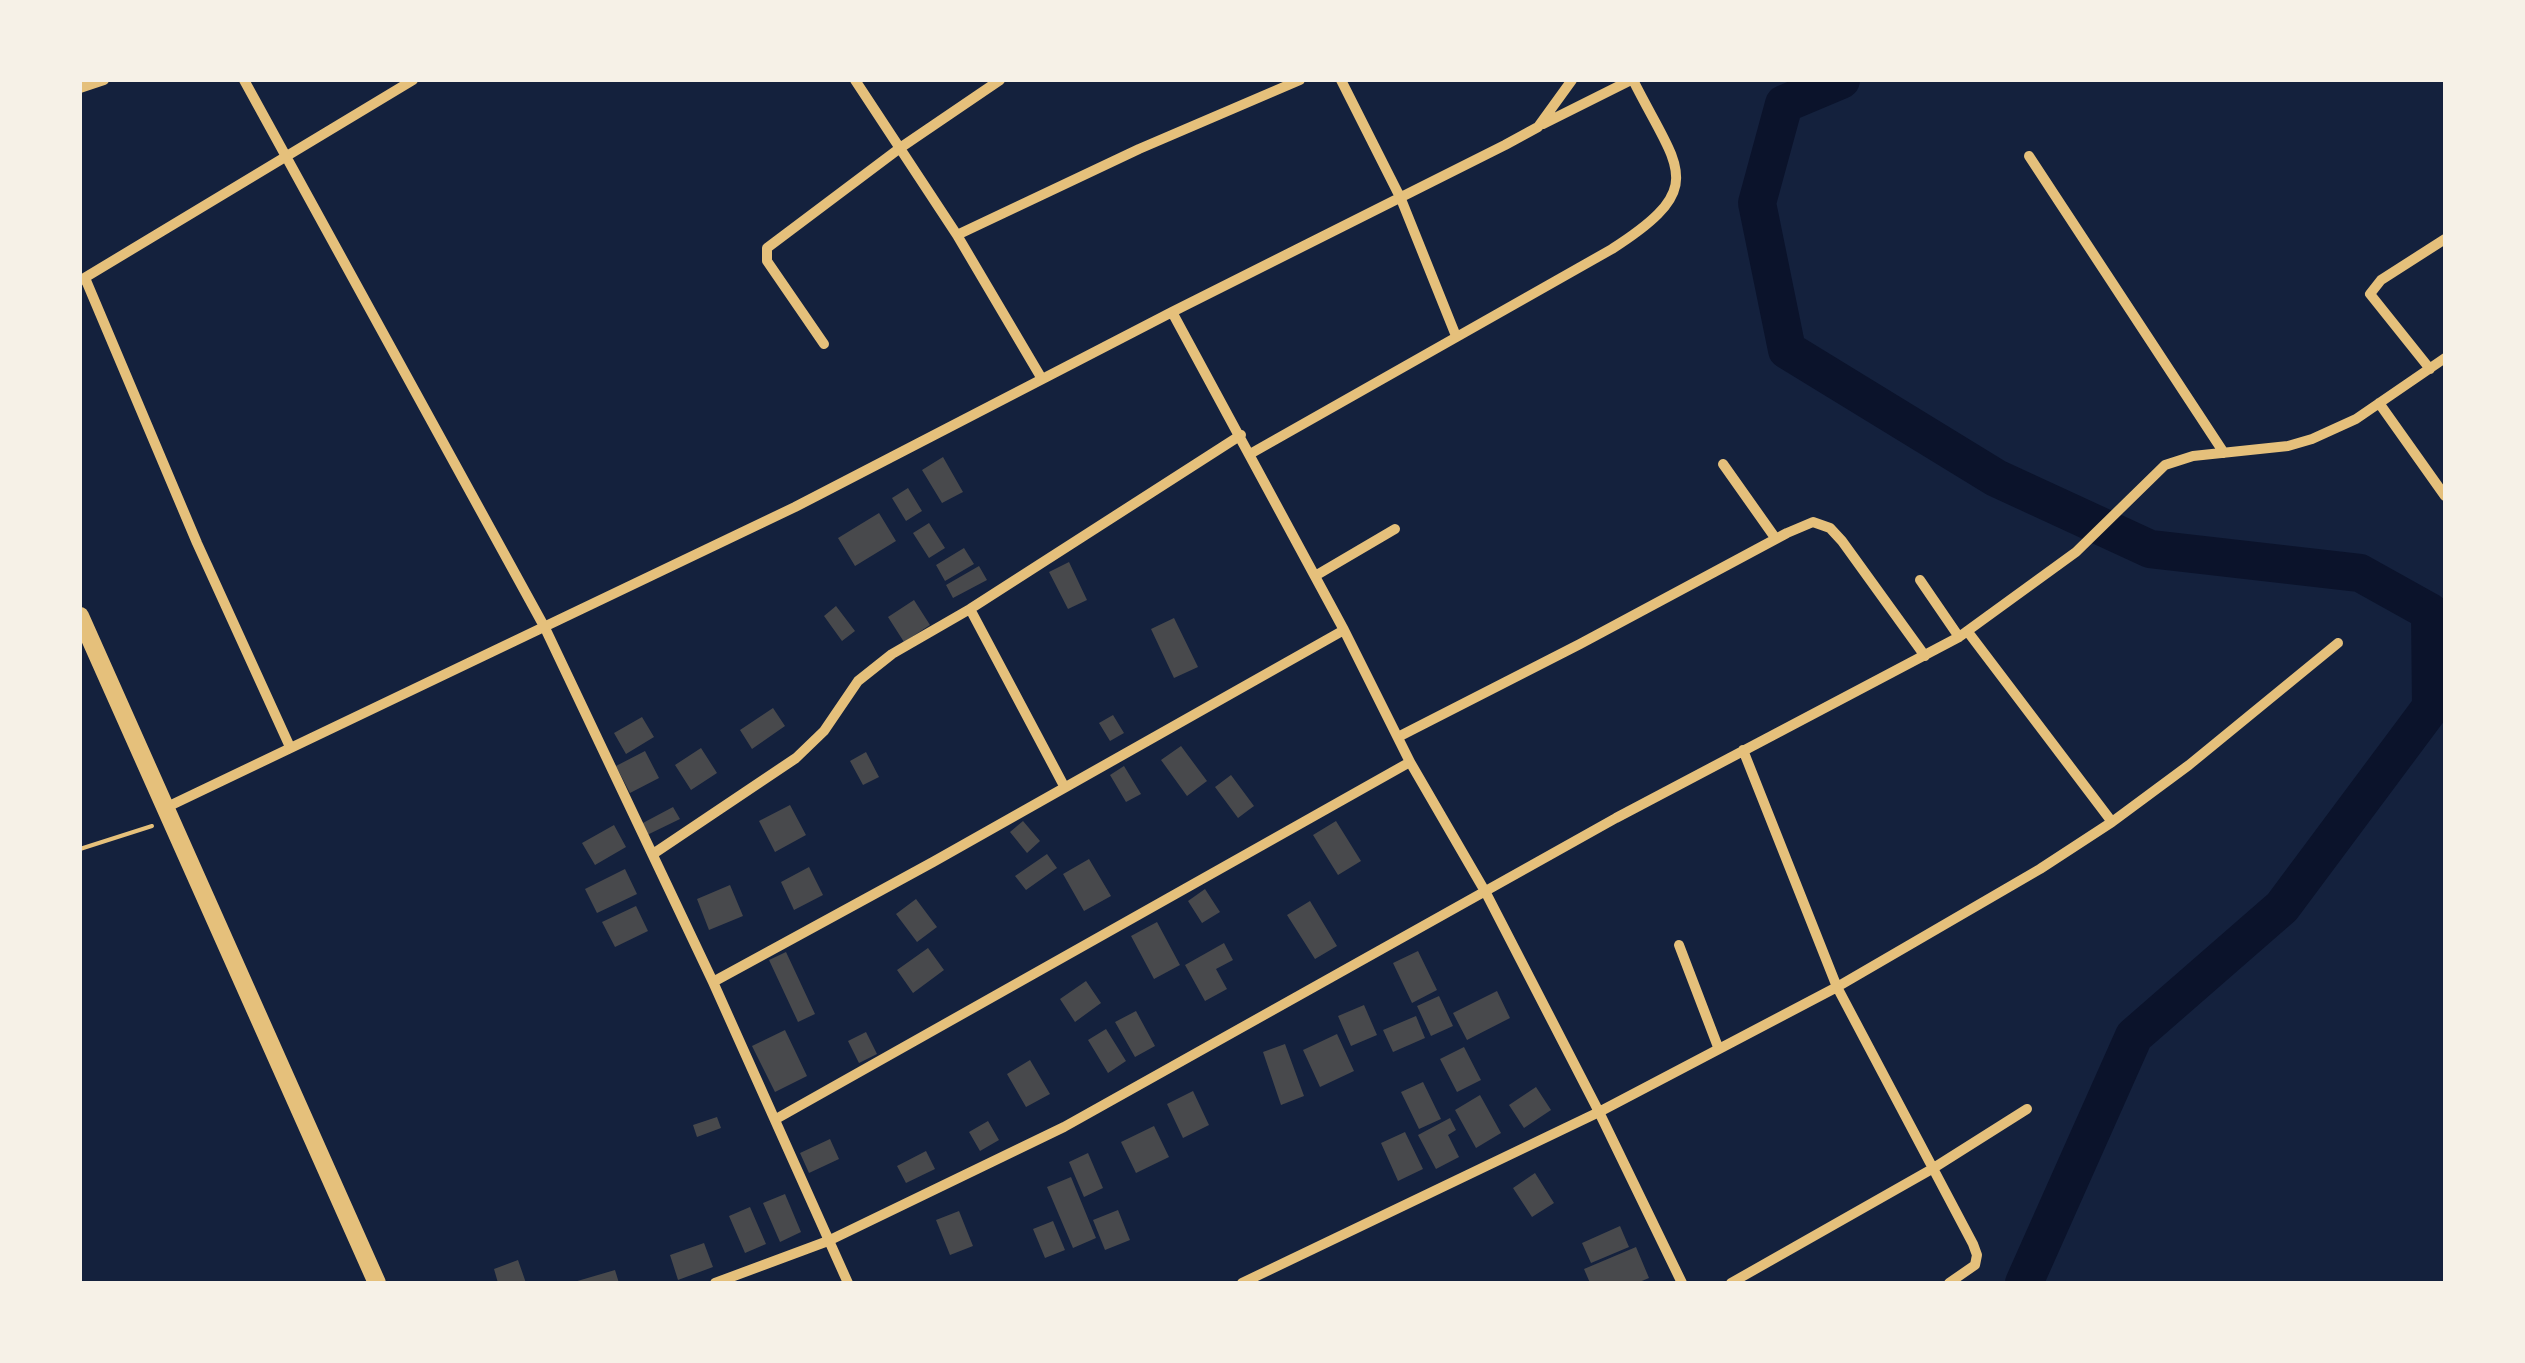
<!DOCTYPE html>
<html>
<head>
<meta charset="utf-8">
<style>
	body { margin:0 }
	#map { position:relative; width:2525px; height:1363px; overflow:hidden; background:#14213d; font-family:Commissioner,sans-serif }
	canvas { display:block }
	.frame { position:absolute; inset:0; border:82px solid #f6f1e7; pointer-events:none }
</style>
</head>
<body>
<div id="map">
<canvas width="2525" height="1363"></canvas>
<div class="frame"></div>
</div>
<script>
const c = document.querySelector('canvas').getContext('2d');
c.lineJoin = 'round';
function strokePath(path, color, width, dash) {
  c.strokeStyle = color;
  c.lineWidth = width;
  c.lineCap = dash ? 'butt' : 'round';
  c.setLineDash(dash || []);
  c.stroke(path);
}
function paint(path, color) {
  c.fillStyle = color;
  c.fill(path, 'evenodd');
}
const river = new Path2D(`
	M1841,80L1784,104L1757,203L1787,350L1996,478L2150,549L2360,573L2430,612L2431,707L2282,907L2134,1036L2024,1283`);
const building = new Path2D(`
	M943,457L963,492L942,503L922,470Z
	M908,488L922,511L906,521L892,498Z
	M879,513L896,541L855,566L838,538Z
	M929,523L945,548L929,558L913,533Z
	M964,548L974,564L945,581L936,565Z
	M1069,562L1087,600L1068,609L1049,572Z
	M979,566L987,580L953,598L946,585Z
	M914,600L930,625L904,642L888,617Z
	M836,606L855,631L842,641L824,616Z
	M1174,618L1198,667L1174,678L1151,629Z
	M773,708L785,726L752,749L740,730Z
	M1113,715L1124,733L1110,741L1099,723Z
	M642,717L654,737L626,754L614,733Z
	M1181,746L1207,781L1187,796L1161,760Z
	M701,748L717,773L691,790L675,765Z
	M645,751L659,778L630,793L616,766Z
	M866,752L879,777L863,785L850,761Z
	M1124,766L1141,794L1126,802L1110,775Z
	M1231,775L1254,806L1238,818L1215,787Z
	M790,805L806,835L775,852L759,821Z
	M673,807L680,819L647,835L641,824Z
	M1023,821L1040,841L1027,853L1010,832Z
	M1336,821L1361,861L1338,875L1313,835Z
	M614,825L626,847L595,865L582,843Z
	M1047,854L1057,868L1026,890L1015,876Z
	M1089,859L1111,896L1084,911L1063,874Z
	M809,867L823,895L794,910L781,882Z
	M625,869L637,894L597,913L585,889Z
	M730,885L743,916L709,930L697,899Z
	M1205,889L1220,912L1202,923L1188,901Z
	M916,899L937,927L917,942L896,914Z
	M1310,901L1337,946L1315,959L1287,915Z
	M636,906L648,931L615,947L602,922Z
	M1157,922L1180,965L1154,979L1131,936Z
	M1224,943L1233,960L1216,969L1227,989L1205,1001L1185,965Z
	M928,948L944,970L913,993L897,970Z
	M1418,951L1437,990L1412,1003L1393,963Z
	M786,952L815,1014L798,1022L769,960Z
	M1086,981L1101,1003L1075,1022L1060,999Z
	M1497,991L1510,1018L1467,1040L1453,1013Z
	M1439,996L1453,1026L1431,1036L1417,1006Z
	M1364,1005L1377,1035L1351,1046L1338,1016Z
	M1136,1011L1155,1046L1135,1057L1115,1022Z
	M1416,1016L1425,1038L1393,1052L1383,1030Z
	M1106,1029L1126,1061L1108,1073L1088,1040Z
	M785,1030L807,1076L775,1092L752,1046Z
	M866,1032L877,1054L859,1063L848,1041Z
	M1337,1034L1354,1071L1320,1087L1303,1050Z
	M1285,1044L1304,1096L1281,1105L1263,1052Z
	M1464,1047L1481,1080L1457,1092L1440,1059Z
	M1030,1060L1050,1094L1026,1107L1007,1074Z
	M1423,1082L1441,1119L1419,1129L1401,1092Z
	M1536,1087L1551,1110L1524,1128L1509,1105Z
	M1193,1091L1209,1125L1183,1138L1167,1104Z
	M1480,1095L1501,1133L1476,1148L1455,1110Z
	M717,1117L721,1128L697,1137L693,1125Z
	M1450,1118L1456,1130L1448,1135L1459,1157L1436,1169L1418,1135Z
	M988,1121L999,1140L980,1151L969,1132Z
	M1154,1126L1169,1157L1136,1173L1121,1142Z
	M1405,1132L1423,1169L1398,1181L1381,1143Z
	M830,1139L839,1159L809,1173L800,1153Z
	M926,1151L935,1169L906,1183L897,1166Z
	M1088,1153L1103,1188L1084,1197L1069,1162Z
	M1535,1173L1554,1203L1532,1217L1513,1188Z
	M1071,1177L1096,1238L1073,1248L1047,1187Z
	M785,1194L801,1232L780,1242L763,1203Z
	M750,1207L766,1244L745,1253L729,1216Z
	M1118,1210L1130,1240L1105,1250L1093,1220Z
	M959,1211L973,1246L950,1255L936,1220Z
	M1053,1221L1065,1250L1045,1258L1033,1229Z
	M1620,1226L1629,1247L1591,1263L1582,1243Z
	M704,1243L713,1267L678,1280L670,1255Z
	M1636,1247L1649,1278L1637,1283H1590L1584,1269Z
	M518,1260L526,1283H498L494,1269Z
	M615,1270L619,1283H574V1282Z`);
const path = new Path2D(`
	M80,849L152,826`);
const minor = new Path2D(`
	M244,80L545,628L713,982L848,1283
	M855,80L957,235L1042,379
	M1341,80L1401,199L1456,336
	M80,88L104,80
	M1543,124L1631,80
	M2029,156L2224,453
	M957,235L1139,149L1300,80
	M85,278L197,543L290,747
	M81,280L413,80
	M1172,312L1344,630L1410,762L1486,893L1599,1112L1682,1283
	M824,344L767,261V248L900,148L1000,80
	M2430,369L2370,294L2381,280L2445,239
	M2379,403L2445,496
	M1250,454L1612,249C1710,186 1678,170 1633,80
	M1723,464L1776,539
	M1315,576L1395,529
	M1920,580L1959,637
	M970,609L1064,786
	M1968,632L2112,822
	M1398,737L1580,644L1787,533L1813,522L1830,528L1842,541L1925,656
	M1743,750L1837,987L1973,1244L1977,1255L1975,1265L1949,1283
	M165,808L795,507L1172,312L1505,145L1538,127L1572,80
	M653,854L796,758L824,731L858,681L892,654L970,609L1241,435
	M1679,945L1718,1047
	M713,982L933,862L1344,630
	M776,1119L1410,762
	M715,1283L828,1241L1064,1127L1616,818L1959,637L2076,552L2165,465L2193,456L2288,446L2312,439L2356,419L2445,358
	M1242,1283L1599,1112L1837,987L2040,869L2112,822L2189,765L2338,643
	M1731,1283L1932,1169L2027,1109`);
const secondary = new Path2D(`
	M80,616L377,1283`);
strokePath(river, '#0b132b', 38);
paint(building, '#48494c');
strokePath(path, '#e5c07b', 4);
strokePath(minor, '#e5c07b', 10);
strokePath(secondary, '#e5c07b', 18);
</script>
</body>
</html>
